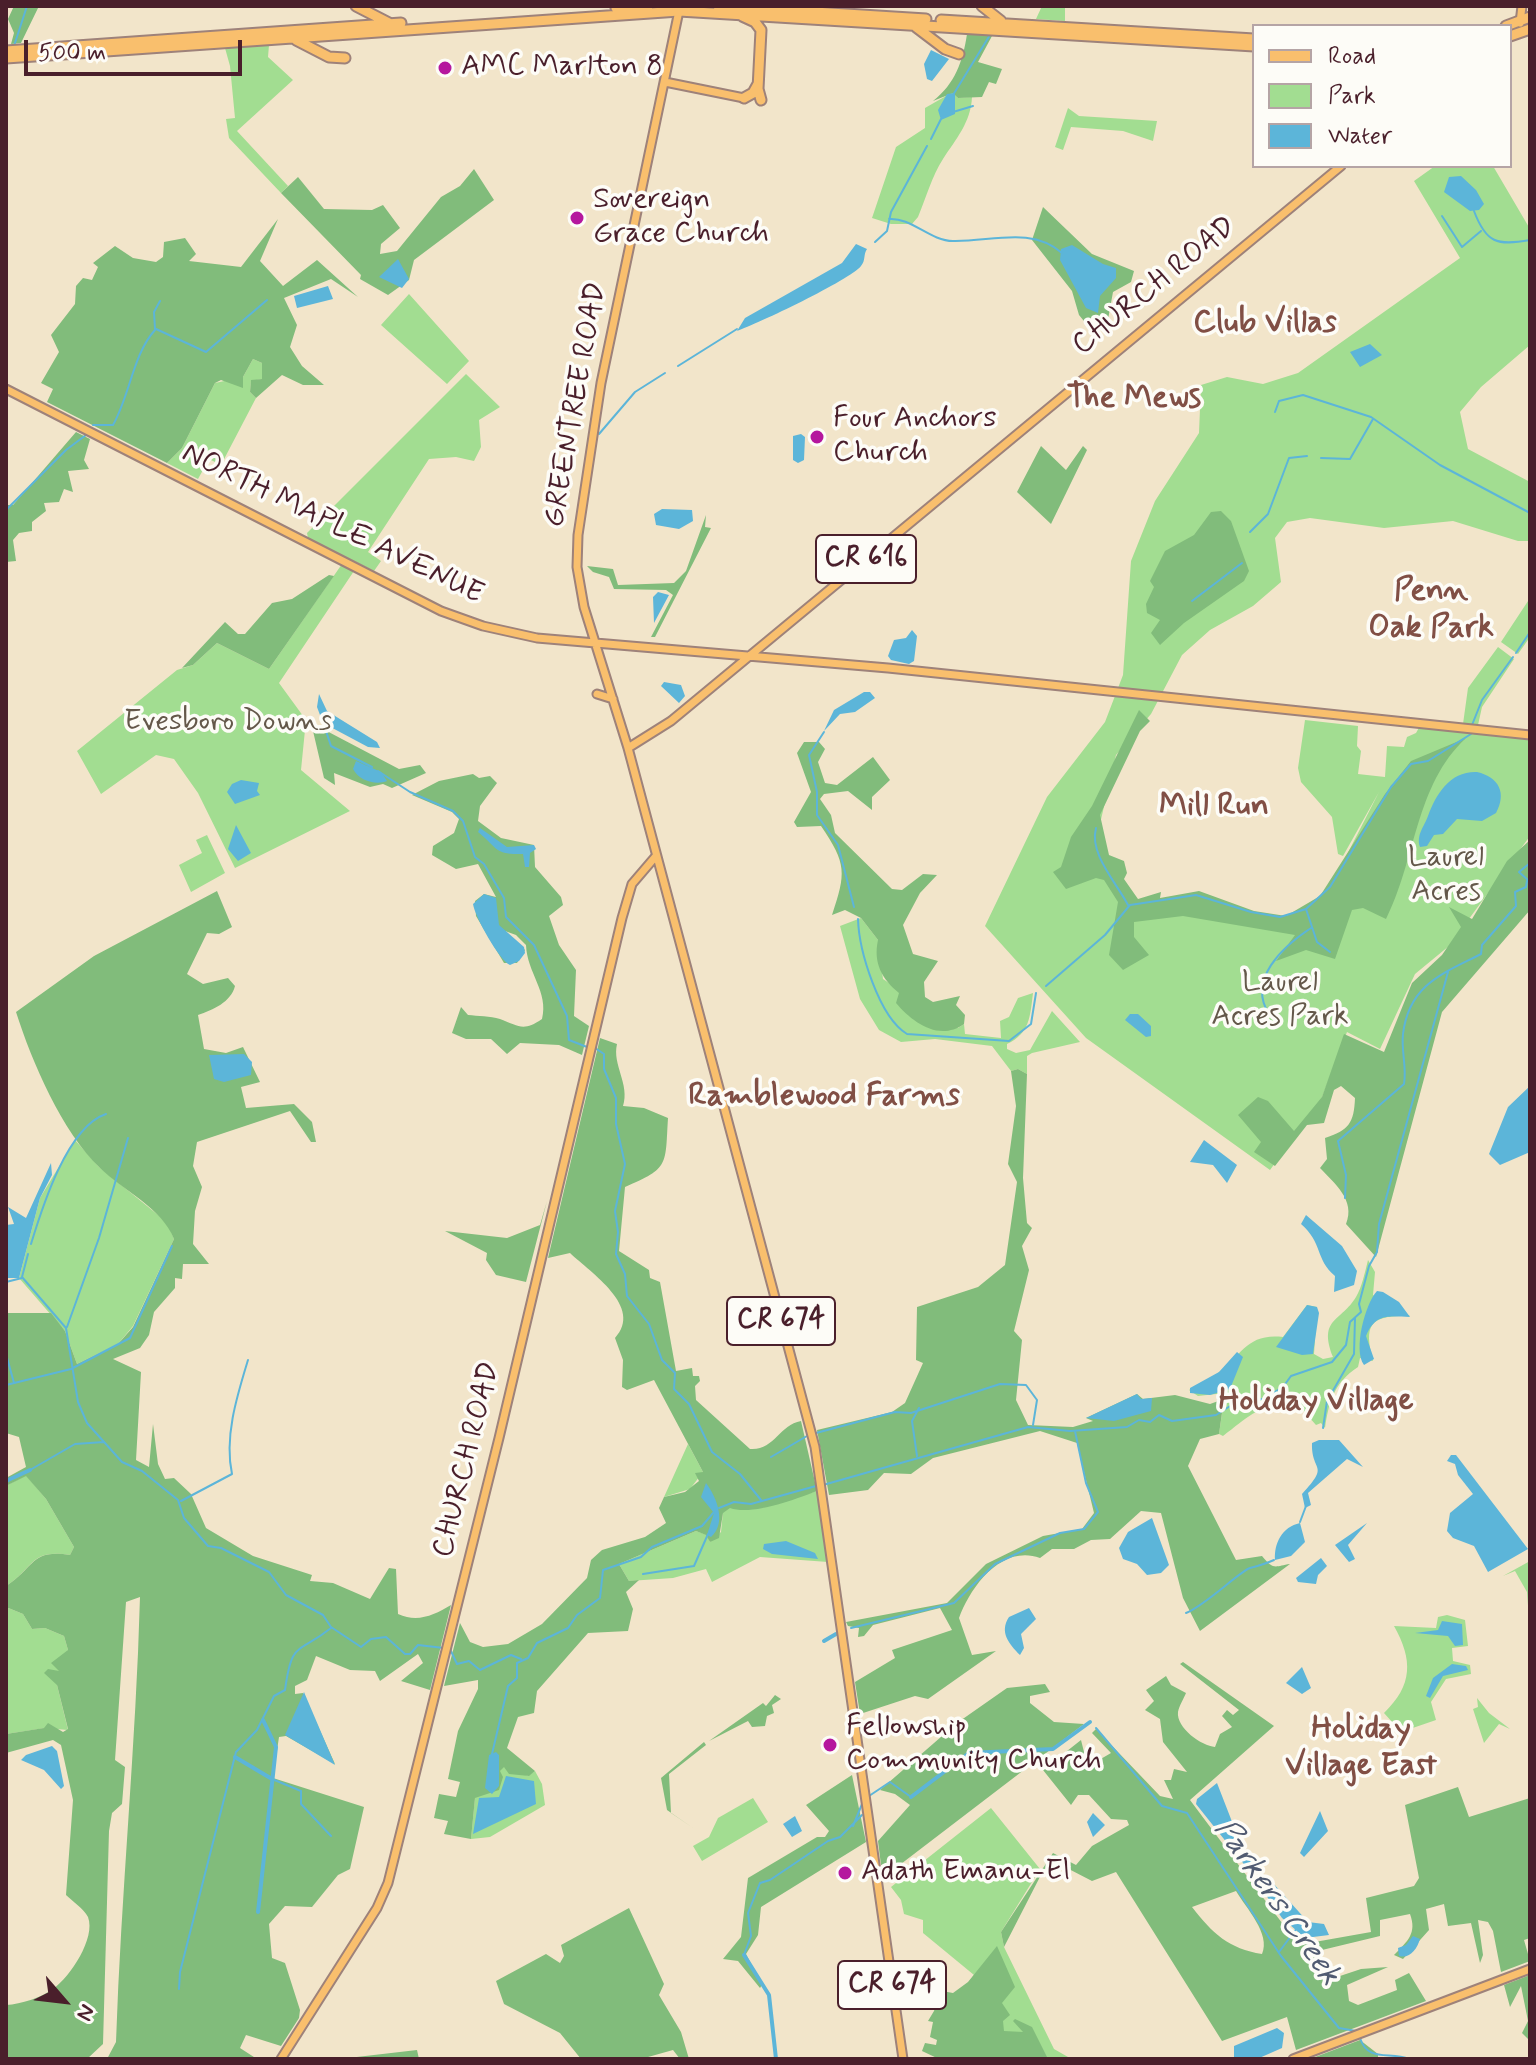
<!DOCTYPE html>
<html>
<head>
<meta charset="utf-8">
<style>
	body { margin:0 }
	#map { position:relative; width:1536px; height:2065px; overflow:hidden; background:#f2e5ca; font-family:Mynerve,sans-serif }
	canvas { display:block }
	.frame { position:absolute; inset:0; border:8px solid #4a1f2b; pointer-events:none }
	.legend { position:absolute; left:1252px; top:24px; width:260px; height:144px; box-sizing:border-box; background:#fdfcf7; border:2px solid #b5a4a5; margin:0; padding:10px 14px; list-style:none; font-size:24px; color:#4a1f2b }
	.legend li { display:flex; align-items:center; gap:16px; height:40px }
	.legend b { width:40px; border:2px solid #b5a4a5 }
	.north { position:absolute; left:24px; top:1961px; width:80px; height:80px; -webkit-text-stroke:6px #fdfcf7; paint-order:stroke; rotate:118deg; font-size:22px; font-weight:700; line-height:32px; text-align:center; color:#4a1f2b }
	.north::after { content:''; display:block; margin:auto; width:28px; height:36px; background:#4a1f2b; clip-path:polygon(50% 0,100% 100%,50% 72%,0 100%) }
	.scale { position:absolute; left:24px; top:40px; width:218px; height:36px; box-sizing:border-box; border:4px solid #4a1f2b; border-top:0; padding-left:10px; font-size:24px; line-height:28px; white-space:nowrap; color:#4a1f2b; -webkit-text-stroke:6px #fdfcf7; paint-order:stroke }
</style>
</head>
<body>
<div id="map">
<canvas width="1536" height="2065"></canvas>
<div class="frame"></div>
<ul class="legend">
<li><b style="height:10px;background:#f9bf6d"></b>Road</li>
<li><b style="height:22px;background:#a2dd91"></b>Park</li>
<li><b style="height:22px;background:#5cb5d9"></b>Water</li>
</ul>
<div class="north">N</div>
<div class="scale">500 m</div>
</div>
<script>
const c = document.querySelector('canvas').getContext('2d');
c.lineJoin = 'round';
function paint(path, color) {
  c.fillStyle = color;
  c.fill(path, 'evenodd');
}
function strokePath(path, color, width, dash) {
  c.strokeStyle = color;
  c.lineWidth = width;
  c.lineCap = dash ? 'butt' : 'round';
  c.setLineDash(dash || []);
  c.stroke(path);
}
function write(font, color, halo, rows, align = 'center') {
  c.font = font + ' Mynerve,sans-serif';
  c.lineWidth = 7;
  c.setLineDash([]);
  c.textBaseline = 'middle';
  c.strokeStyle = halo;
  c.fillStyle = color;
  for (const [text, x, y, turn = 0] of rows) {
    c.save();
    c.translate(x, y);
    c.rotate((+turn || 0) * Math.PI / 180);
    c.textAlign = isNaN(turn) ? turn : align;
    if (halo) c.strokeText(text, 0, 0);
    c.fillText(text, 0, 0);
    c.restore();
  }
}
const green = new Path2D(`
	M1042,6H1065V21L1036,19Z
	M269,45L268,57L293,80L237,131L288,186L281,193L229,138L226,119L235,118L230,66L225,48Z
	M953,92L958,98L972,97C971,122 956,139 943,159C932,176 926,198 918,217L912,224H891L872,218L896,147L925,128V108Z
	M1068,108L1079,116L1157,121L1153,141L1123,131L1071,127L1063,150L1055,147Z
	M1435,166H1493L1530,229V345L1481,387L1460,412L1468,449L1530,482V541H1518L1453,521L1384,528L1310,518L1287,522L1275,538L1281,582L1253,606L1210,630L1182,655L1151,714L1116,755L1099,828L1115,887L1154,910L1301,926L1336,876L1379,792L1343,856L1338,854L1332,817L1301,782L1298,768L1305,720L1358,726L1357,746L1361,751L1358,774L1385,777L1387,746L1404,747L1407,737L1416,733L1421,724L1530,735V836L1449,946L1415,974L1380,1049L1347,1032L1321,1100L1270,1170L1086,1038L985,926L1047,797L1105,722L1123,675L1131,561L1155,501L1199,433L1201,385L1227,377L1263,384L1298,373L1460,258L1414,181Z
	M409,294L469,361L447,384L381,325Z
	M253,359L262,363V379L251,381L250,392L256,398L221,465L209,459L198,479L167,463L182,448L215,383L243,377Z
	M466,374L500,407L479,420L481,447L474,461L456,457L429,459L368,552L381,561L374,571L308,538L307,533Z
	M342,564L354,571L279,683L306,720L301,770L350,811L235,868L198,793L174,759L156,755L101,794L77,751L177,670L193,665L217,643L269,669Z
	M1530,598V637L1518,654L1501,642Z
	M1498,647L1514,659L1482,707L1478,725L1463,724L1468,688Z
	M207,835L225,873L191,892L179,865L202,853L196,840Z
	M861,918L878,940L883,979L958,1028L964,1024L965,1034L1001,1038L1000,1021L1009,1017L1018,998L1033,993C1030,1017 1030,1033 1007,1044V1049L1016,1053L1030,1050L1052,1011L1080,1042L1032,1053L1027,1056V1074L1018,1069L1011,1071L992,1046L935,1039L901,1042L879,1030L860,999L840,926Z
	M75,1140L99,1167L168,1223L174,1239L133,1326L118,1344L77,1364L65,1331L19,1278L40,1198Z
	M1368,1260L1375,1272L1373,1295L1410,1316C1371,1315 1363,1323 1373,1361L1360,1358L1358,1367C1334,1383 1329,1401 1325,1428L1321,1423L1316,1425L1300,1407C1262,1401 1252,1414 1223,1436L1219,1434L1225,1393L1198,1396L1189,1390C1198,1385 1209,1380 1218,1373C1242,1355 1247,1333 1283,1337L1307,1305L1317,1307L1314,1354L1323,1359L1333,1357C1318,1318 1341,1322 1356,1297C1362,1287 1365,1272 1368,1260Z
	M688,1444L703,1472L690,1489L664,1497Z
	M26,1475L46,1499L74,1547L70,1555C29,1549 35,1568 6,1586V1486Z
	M817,1491L828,1562L760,1557L712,1582L706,1569L673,1578L629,1581L619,1564L696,1531L707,1535L710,1542L721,1532L723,1512L730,1507L761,1508Z
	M1530,1561V1633L1527,1592L1515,1571L1503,1576Z
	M6,1607L23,1614L32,1629L45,1628L64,1636L68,1650L57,1685L68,1730L45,1728L6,1734Z
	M1447,1615L1465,1620L1468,1646L1452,1648L1453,1661L1470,1665L1471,1674L1446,1679L1431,1702L1436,1720L1401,1732L1384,1713C1413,1685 1413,1660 1394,1626L1436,1628L1438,1617Z
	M1477,1698L1489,1713L1510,1729L1499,1724L1484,1743L1473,1709L1478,1707Z
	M504,1766L528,1776L535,1771L542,1784L545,1805L490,1837L471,1839L475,1797Z
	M753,1798L768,1822L702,1861L693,1846L709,1837L718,1818Z
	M991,1808L1040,1869L1001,1932L1004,1947L1054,2049L1068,2057L1084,2059H940L932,1992L955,2000L974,1975L923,1933V1920L904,1914L901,1900L891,1887Z`);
const forest = new Path2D(`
	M14,6H39L21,43L11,44L14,33L8,19Z
	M967,34L992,36L978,62L1002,69L996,84L989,82L982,97L958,98L953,93L933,101C955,84 963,61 967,34Z
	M474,169L494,200L414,260L409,280L388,295L360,279L361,275L281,193L298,177L324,209L372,210L383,205L400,228L381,244L380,254L397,251L441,197L460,186Z
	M1043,207L1092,254L1134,271L1131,282L1113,292L1107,325L1088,326L1079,315L1072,291L1032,240Z
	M278,219L260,261L283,286L317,260L358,297L331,279L284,298L297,325L290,347L302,366L324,385H303L282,375L256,398L250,392L251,380L262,379V363L253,359L243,377V388L221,380L215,383L182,448L167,463L47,402L53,389L41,383L59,352L51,335L75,304L76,286L83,278L92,280L98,267L93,263L115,246L133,258L156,262L163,257L164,242L185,238L196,254L189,261L241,267Z
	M76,432L90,439L84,460L89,469L68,471L73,492L64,489L59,502L44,503L46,511L32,522V531L19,533L13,540L16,561L6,562V505H13Z
	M1041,446L1066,470L1083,446L1087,450L1051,524L1017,492Z
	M1221,511L1231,521L1249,571L1244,581L1184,623L1160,645L1151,633L1160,620L1147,613L1146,604L1154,587L1150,581L1165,551L1194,535L1211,512Z
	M706,515L705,527L711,528L655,637H651L673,595L666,590L614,589L609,577L593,572L587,566L613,569L618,585L674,583L686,571Z
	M329,575L334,576L269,669L217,643L193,665L182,668L225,622L238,634H245L272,603L292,599Z
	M1139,710L1150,721L1140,731L1100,815L1109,855L1124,861L1127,873L1124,879L1138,899L1161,892L1160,898L1199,891L1254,911L1286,916L1320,896L1385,794L1411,761L1466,738C1415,785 1416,860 1386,919L1363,908L1352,910L1335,959L1306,950L1276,961L1295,935L1183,916L1134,922V937L1149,955L1123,970L1109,955L1118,902L1104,880L1096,878L1066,889L1053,872L1061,867L1071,837L1092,806Z
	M321,728L399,769L420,765L426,773L392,788L383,784L370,787L334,773L335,785L324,778L313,731Z
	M804,742H819L825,749L818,762L825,783L837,785L873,757L890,780L872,797V810L848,791L824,794L820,799L831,815L835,833L892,889L902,890L923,874L937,875L920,893L903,925L913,954L938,961L924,982L925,997L933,1002L960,996L956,1005L965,1015L964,1024C939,1042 912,1022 896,1003L899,993C882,979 873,963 878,940L861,918L845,910L832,915C846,873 847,864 821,826L797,827L794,822L811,792L797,753Z
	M473,774L479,778L490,776L497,783L480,806L478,821L501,838L534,845L535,867L561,897L563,905L549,916L559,945L576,970L574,1016L589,1026L582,1055L559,1045L520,1043L507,1054L491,1039H466L452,1033L461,1007L468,1015C478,1016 490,1016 500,1019C519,1026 523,1032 542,1019C549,992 527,973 526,945L516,935L505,931L525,950L517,963H504L476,916L475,901L484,894L496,897L478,864L456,869L432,855L433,846L454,833L459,819L452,812L412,795L439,781Z
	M1530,840V910L1442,1012L1376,1257L1346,1224C1356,1200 1334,1183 1320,1168L1327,1159L1325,1138C1349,1130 1354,1123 1355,1098L1341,1086L1334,1090L1324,1123L1307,1125L1275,1166L1254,1152L1261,1142L1238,1115L1258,1097L1268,1101L1294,1131L1322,1097L1344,1034L1384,1052L1412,983L1442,955L1461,927L1449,907L1472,919L1507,861Z
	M217,891L232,927L219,934L207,933L187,974L203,984L228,978L235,986C231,1002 213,1010 198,1015L204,1049L226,1053L243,1047L260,1082L241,1087L246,1108L294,1104L312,1122L316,1142H311L290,1111L197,1142L193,1166L202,1187L195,1211L193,1244L209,1264H183L182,1279L175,1278V1288L154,1312L149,1335L140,1348L113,1359L141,1372L136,1460L149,1467L153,1424L158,1464L165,1479L174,1478L191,1494L206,1528L253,1556L312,1575L310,1581L333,1583L370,1599L389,1568L396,1569L398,1614C418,1623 434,1615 451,1605L430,1690L401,1681L423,1663L418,1654L380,1681L375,1671L350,1670L316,1656L307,1680L295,1686V1694L303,1693L335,1764L286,1736L279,1737L273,1778L364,1807L350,1869L338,1875L312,1907L285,1906L269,1924L272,1958L285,1963L300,2010L299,2018L281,2046L246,2035L240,2048L257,2059H107L116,2042C121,1893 136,1745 140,1597L126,1602L115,1760L125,1767L122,1804L112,1813L109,1831L103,2044L87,2059H6V2005C22,2004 40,1998 53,1989C70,1977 96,1938 88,1917C84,1909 72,1901 66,1895L73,1800L61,1745L53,1740L6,1753V1734L44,1728L48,1723L63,1732L68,1729L57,1685L44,1673L48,1669L59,1671L51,1663L68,1650L64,1636L45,1628L32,1629L23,1614L6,1607V1586C35,1568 30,1549 70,1555L74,1547L46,1499L26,1476L6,1486V1478L26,1467L19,1437L6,1433V1313H51L65,1331L77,1364L118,1344L133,1327L174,1239C162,1208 124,1191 100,1168C62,1132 32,1062 16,1012L94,956Z
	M600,1038L617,1044C612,1065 630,1084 623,1106L644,1108L668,1118C665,1165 670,1168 625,1187L619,1251L649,1270L650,1278L660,1282L676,1371L692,1368L693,1376H699L700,1381L695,1386L696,1400L750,1449C774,1451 779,1425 801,1421L817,1491C796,1499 752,1516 730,1508L723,1513L719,1538L710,1542L706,1535L696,1531L619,1564L629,1581L639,1580L626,1592L633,1609L628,1631L588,1633L537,1691L534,1713L518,1717L507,1748L535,1771L529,1776L509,1774L504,1767L500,1771L503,1777L499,1790L475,1798L471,1839L444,1834L448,1821L434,1818L439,1794L456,1797L460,1782L448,1779L458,1731L478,1689V1680L444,1686L460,1623L470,1642L483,1647L508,1644L542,1624L587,1578L591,1560L602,1550L645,1537L666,1523L659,1508L664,1497L685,1492L699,1481L695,1473L703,1472L654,1380L627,1390L622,1387L623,1360L615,1338C644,1307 591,1273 570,1253L548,1258Z
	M1018,1069L1027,1074L1023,1178L1027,1223L1032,1228L1022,1246L1029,1270L1014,1331L1022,1340L1016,1400L1028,1425L1073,1427L1093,1421L1086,1418L1137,1394L1143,1399L1175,1395L1210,1404L1224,1399L1219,1434L1200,1439L1188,1466L1236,1560L1262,1556C1274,1571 1275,1566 1290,1564L1200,1631L1183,1598L1161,1513L1141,1511L1110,1539L1091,1540L1074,1549H1052L1040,1558C1001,1544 970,1588 959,1618L972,1655L996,1651L928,1699L915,1696L860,1714L855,1682L895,1658L892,1650L952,1630L940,1608L873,1625L864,1636L858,1637L859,1628L848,1626L846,1622L947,1603L986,1564L1043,1536L1082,1529L1094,1513L1077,1443L1040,1431L933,1458L911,1474L884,1473L868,1490L829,1495L817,1430L892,1412L905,1403L923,1363L916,1360L917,1307L978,1287L1005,1265L1017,1182L1008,1164L1016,1106L1011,1071Z
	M547,1201L526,1282L496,1275L486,1260L487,1253L445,1231L507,1238L540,1225Z
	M1183,1662L1274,1726L1190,1800L1285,1927L1309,1943L1371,1932L1366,1898L1414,1886L1419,1878L1405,1805L1458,1787L1469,1817L1530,1798V1938L1524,1940L1530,1961L1501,1972L1493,1931L1488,1922L1478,1920L1483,1955L1480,1963L1471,1923L1448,1926L1444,1904L1426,1909L1429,1930L1403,1959L1394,1955C1408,1941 1417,1933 1410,1914L1380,1920V1936L1322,1950L1321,1961L1331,1979L1361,1969L1388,1967L1347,1985L1349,2001L1358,2005L1397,1990L1395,1980L1409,1973L1426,2001L1296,2050L1287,2017L1222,2041L1116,1872L1092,1881L1063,1866L1044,1869L1004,1947L1001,1932L1053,1853L1076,1865L1092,1846L1129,1825L1127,1820L1111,1819L1089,1795H1078L1071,1805L1043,1770L1081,1740L1085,1756L1099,1760L1111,1753L1092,1733L1096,1729L1160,1796L1173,1799L1164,1780H1171L1174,1769L1187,1772L1163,1742L1160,1719L1145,1710L1154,1701L1146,1690L1166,1676L1171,1685L1186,1693C1184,1698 1179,1706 1178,1712C1176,1728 1202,1746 1215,1747L1220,1734L1232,1727L1222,1716L1227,1710L1233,1715L1239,1710L1180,1664ZM1236,1891C1246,1908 1271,1934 1262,1954C1229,1949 1212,1933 1192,1907Z
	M1045,1684L1050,1692L1030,1696V1703L1054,1722L1084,1724L897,1867L890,1863L881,1865L878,1841L910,1805L895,1794L880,1790L957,1723L1007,1688Z
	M775,1695L781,1699L772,1705L774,1713L767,1716L765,1726L752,1727L748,1721L709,1741L763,1703L766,1706Z
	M704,1742L706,1745L669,1774L671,1813L693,1828L667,1810L661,1778Z
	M852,1775L866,1842L761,1907L758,1935L746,1954L762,1985L760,1988L738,1961L723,1959L741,1937L748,1878L817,1837H825L829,1831L806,1805Z
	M629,1908L664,1984L659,1995L681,2032L689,2059H680L673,2050L641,2059H581L560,2033L504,2004L496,1981L546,1954L560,1963L564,1956L561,1945Z
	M997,1946L1015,1987L1002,2003L1010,2015L1003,2021L1004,2031L1023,2032L1013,2021L1015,2019L1032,2027L1048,2059H939L922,2051L925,2043L936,2045L937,2040L930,2037L933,2022L928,2021L937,2006L931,1989L953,1993L968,1982Z
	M1530,1975V2041L1522,2033L1528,2021L1521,1986L1510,2007L1504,1985Z
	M1360,2040L1378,2054V2059H1310Z
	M417,2050L419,2059L348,2058Z`);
const water = new Path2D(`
	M931,50L949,59L932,81L927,79L924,64Z
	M955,93V114L941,120L938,110L947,94Z
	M1461,176L1476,190L1484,204L1479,210L1470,211L1444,192L1449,177Z
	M856,244L867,249C863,255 866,260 861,266C850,280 757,324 737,331L745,318L842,263Z
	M1072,245L1103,264L1116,268V278L1100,296L1098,313L1086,308L1060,260L1061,249Z
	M398,259L409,279L402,288L379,277Z
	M328,286L333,299L297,308L294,296Z
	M1370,344L1382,355L1360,367L1350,352Z
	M801,434L805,437L804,460L798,463L793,460V436Z
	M662,509L692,510L693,521L679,529L656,525L654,514Z
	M658,592L669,595L654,623L653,597Z
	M912,630L917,636L914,661L909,664L891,660L888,656L894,640L906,638Z
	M664,682L681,685L685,696L679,703L661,686Z
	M864,692H870L875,698L855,712L840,714L824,731L834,710Z
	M319,694L327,711L377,742L380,748L368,747L323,723L317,707Z
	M356,761L381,772L387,781C377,785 360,782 353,769Z
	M1477,772C1499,777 1507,793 1496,813L1482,821L1457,819L1443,834L1434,835L1427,846L1420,847C1416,835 1424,827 1428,816C1436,794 1450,771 1477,772Z
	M241,780L259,783L257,791L260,795L235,804L227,792L232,784Z
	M236,825L251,853L238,861L228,849Z
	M480,828L507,847L534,845L536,849L530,853L529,867H525L523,854C494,855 498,848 478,832Z
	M484,894L496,898L499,925L524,947L525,953L519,961L510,965C499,960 475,917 473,904Z
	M1130,1014H1138L1151,1026V1036L1146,1037L1125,1020Z
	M244,1054L252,1062L251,1075L224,1082L214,1079L209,1055Z
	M1530,1086V1152L1500,1165L1489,1154L1508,1107Z
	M1204,1140L1237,1165L1227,1183L1213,1165L1190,1162Z
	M51,1163L52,1175L40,1198L19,1278H6V1225L14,1224L8,1207L26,1218Z
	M1306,1215L1342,1246L1357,1271L1354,1285L1334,1292L1335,1276C1315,1259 1323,1243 1301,1224Z
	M1383,1292L1399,1302L1410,1317C1390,1317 1376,1312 1366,1336L1374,1359L1364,1365C1353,1350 1365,1304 1377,1291Z
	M1307,1305L1317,1307L1319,1313L1313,1354L1302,1355L1276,1347Z
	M1237,1352L1243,1357L1230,1389L1210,1395L1190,1393V1388L1219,1372Z
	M1137,1394L1141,1399L1152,1398L1151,1411L1114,1421L1086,1418Z
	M1339,1440L1363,1467L1347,1459L1308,1493L1311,1505L1305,1508L1302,1494C1331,1463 1311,1473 1312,1443L1319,1440Z
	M1451,1455H1456L1528,1549L1488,1572L1474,1546L1453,1538L1447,1531L1450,1513L1473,1494L1458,1475L1455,1464L1447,1461Z
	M706,1483C717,1498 727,1523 711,1537L707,1535L714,1513L701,1497Z
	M1152,1518L1169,1565L1161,1573L1147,1575L1137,1564L1123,1559L1119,1548L1128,1532Z
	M1300,1523L1305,1542L1291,1556L1275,1560C1274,1543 1282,1527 1300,1523Z
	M1367,1523L1348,1545L1355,1559L1349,1562L1335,1545Z
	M786,1541L815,1553L818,1559L772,1554L763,1549L764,1544Z
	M1321,1558L1327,1566L1318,1575L1316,1584L1298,1582L1296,1578Z
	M1029,1608L1036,1619L1021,1634L1024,1648L1020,1655C1009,1644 999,1632 1009,1617Z
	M1442,1621L1462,1624L1463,1645L1455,1646L1448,1636L1415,1633L1438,1630Z
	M1452,1664L1466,1666L1468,1670L1443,1676L1430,1698L1426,1696L1433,1678Z
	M1302,1667L1311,1688L1302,1694L1286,1683Z
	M304,1692L335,1765L285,1735Z
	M52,1746L57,1751L64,1786L61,1789L44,1770L21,1760L26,1755Z
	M496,1752L499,1755V1786L492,1794L485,1788L489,1755Z
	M506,1776L534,1781L536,1804L473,1834L479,1798L499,1797Z
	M1217,1783L1243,1850L1256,1865L1251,1873L1196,1804L1197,1799Z
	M1320,1811L1328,1831L1304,1857L1300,1853Z
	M1093,1813L1105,1825L1093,1837L1087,1822Z
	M795,1816L802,1831L792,1837L783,1824Z
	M1272,1882L1308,1922L1324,1924L1329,1935L1305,1938L1282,1918L1261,1888L1263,1884Z
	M1413,1936L1420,1939C1417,1949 1410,1959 1399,1956L1398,1948L1406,1945Z
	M1277,2028L1284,2033L1282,2048L1257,2059H1234V2046Z`);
const stream = new Path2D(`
	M14,46L27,6
	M953,95L990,35
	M953,112L973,106
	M931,139L941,119
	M1474,211C1486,243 1497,246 1530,240
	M1442,216L1462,247L1481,231
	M889,219C911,217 930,241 953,241C991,242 1031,226 1062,253
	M875,242L887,231L891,212L927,146
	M155,329L154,312L160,301
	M156,329L206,352L267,300
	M678,366L737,329
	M1275,412L1279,401L1303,395L1371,417L1440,465L1530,513
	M93,425H113C130,395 133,354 155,330
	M599,434L635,392L665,373
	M1321,458L1350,459L1373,419
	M6,510L66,450L86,435
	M1250,532L1268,514L1289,458L1307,456
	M1192,601L1242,563
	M1516,653L1530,632
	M324,725L331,746L372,767
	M1472,725L1482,700L1513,657
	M824,732L809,755L817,792V815L838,845L854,907
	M378,771L410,792L453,811L463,821L475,857L484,864L504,898L506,917L534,945L567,1016L569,1040L587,1047
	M1096,828C1089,854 1116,882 1128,905
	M1530,863L1519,872L1530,882
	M1306,909L1317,942L1330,952
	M858,919C859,951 879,1017 907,1034L1009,1041L1031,1024L1036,993
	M1046,986L1105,935L1130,905L1196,895L1251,912L1280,917L1306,909L1330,887L1391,787L1411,764L1428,761L1471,734
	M1269,1014C1247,980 1282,947 1311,928
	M595,1048L604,1054V1069L616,1098V1124L625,1164L615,1211L618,1232L616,1254L625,1274L627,1296L649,1324L662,1360L675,1373L674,1389L689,1404L712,1452L740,1474L761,1500
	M1345,1198L1346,1175L1338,1141L1404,1084C1407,1067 1401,1051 1403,1034C1409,984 1444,973 1481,954L1482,945L1516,906L1515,892L1526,887L1527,881
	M31,1244C42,1208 67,1127 106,1114
	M28,1254L22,1277L66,1328L78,1402L87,1423L122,1462L142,1471L178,1500L184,1518L208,1546L221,1548L269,1572L286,1595L323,1615L331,1627L361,1647L371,1639L386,1637L405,1654H410L418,1645L444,1648
	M6,1282L22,1278
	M67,1327L99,1238L128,1138
	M6,1354L14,1383
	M6,1385L71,1369L130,1338L172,1246
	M1323,1428L1327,1401L1354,1354L1355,1318
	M816,1433L895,1412L911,1413L1000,1384L1026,1385L1037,1400L1033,1425
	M917,1456L912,1421L919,1408
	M771,1457L807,1436
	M30,1470L75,1444L104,1442
	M823,1485L1028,1427L1070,1431L1127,1427L1139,1420L1150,1422L1159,1415L1172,1421L1216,1415L1238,1401L1263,1399L1283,1387L1291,1376L1332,1362L1346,1345L1350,1322L1361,1312L1359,1304L1369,1266L1377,1252L1379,1224L1448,972
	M181,1501L232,1474C224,1437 237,1396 248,1360
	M719,1508L734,1502L751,1504L816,1486
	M1300,1522L1306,1506
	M643,1574L694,1566L708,1534
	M1186,1613C1206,1605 1240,1571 1250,1568C1258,1566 1265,1564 1274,1560
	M851,1628L954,1603L995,1564L1060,1533L1084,1529L1098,1512L1086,1483L1075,1431
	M450,1649L457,1664L469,1661L480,1670L511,1655L521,1659
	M1096,1728L1162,1806L1187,1813L1281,1956L1339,2028L1356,2031
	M492,1754L508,1686L517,1678V1663L528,1658L537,1643L568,1628L577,1615L600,1598L603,1570L641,1557L652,1547L702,1526L714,1512
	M272,1779L301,1791V1804L331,1836
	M869,1796L890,1782L911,1797
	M853,1826L862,1804
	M1279,1952L1297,1928
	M744,1955L751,1936L748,1913L760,1883L770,1880L828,1841L840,1837L862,1815
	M179,1989L180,1972L236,1752L257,1730L274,1696L285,1690C292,1640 297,1655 331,1628
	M1360,2038C1368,2063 1390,2051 1409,2059`);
const canal = new Path2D(`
	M6,1481L30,1470
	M824,1641L836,1634
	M235,1757L272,1779
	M911,1797L969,1753L1053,1749L1090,1722
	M258,1912L276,1747L263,1720
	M744,1955L769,1995L776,2059`);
const major = new Path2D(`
	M680,6L601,383L578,535L577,567L584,607L628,748L815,1447L903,2059
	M1520,23L1522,6
	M665,82L744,98
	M6,389L441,611L483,626L537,638L888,668L1530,735
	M597,694L613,699
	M628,748L671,721L1341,166
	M281,2059L377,1908L388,1883L499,1438L622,918L632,884L656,856
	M1293,2059L1530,1969`);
const highway = new Path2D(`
	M356,6L389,23
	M718,6L926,19
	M982,6L1001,21
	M616,8L648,6
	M742,16L755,22L761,30L758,89L761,100
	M941,20L1254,39
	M1506,26L1530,17
	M916,27L945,49L959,54
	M1510,36L1530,29
	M296,40L329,57L345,58
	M6,51L401,23
	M6,58L679,11L1254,46
	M744,98L753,93L758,84`);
const markers = [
	[445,68,8,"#b5179e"],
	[577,218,8,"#b5179e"],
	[817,437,8,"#b5179e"],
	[830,1745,8,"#b5179e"],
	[845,1873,8,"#b5179e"]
];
const shields = [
	[866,559,100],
	[781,1321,108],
	[892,1985,108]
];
const shieldNames = [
	["CR 616",866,559],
	["CR 674",781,1321],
	["CR 674",892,1985]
];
const poiNames = [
	["AMC Marlton 8",461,68],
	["Sovereign",593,201],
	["Grace Church",593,235],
	["Four Anchors",833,420],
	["Church",833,454],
	["Fellowship",846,1728],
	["Community Church",846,1762],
	["Adath Emanu-El",861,1873]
];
const streetNames = [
	["CHURCH ROAD",1155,287,-39],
	["GREENTREE ROAD",577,405,-80],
	["NORTH MAPLE AVENUE",332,525,26],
	["CHURCH ROAD",468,1460,-76]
];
const parkNames = [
	["Evesboro Downs",228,723],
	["Laurel",1446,859],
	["Acres",1446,893],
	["Laurel",1280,984],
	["Acres Park",1280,1018]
];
const neighbourhoodNames = [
	["Club Villas",1265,324],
	["The Mews",1134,399],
	["Penn",1431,592],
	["Oak Park",1431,629],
	["Mill Run",1214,807],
	["Ramblewood Farms",824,1097],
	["Holiday Village",1316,1402],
	["Holiday",1361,1730],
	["Village East",1361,1767]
];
const waterNames = [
	["Parkers Creek",1276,1903,55]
];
paint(green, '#a2dd91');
paint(forest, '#81bc7b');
paint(water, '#5cb5d9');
strokePath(stream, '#5cb5d9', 2);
strokePath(canal, '#5cb5d9', 4);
strokePath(major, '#9e827a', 11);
strokePath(highway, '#9e827a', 13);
strokePath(major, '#f9bf6d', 7);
strokePath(highway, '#f9bf6d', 9);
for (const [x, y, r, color] of markers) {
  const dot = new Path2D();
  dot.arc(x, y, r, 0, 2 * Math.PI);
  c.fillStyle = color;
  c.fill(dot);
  strokePath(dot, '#fdfcf7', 3);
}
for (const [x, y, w] of shields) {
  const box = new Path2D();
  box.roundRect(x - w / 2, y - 24, w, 48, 6);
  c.fillStyle = '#fdfcf7';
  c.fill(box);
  strokePath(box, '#4a1f2b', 2);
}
write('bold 28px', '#4a1f2b', null, shieldNames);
write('30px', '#4a1f2b', '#fdfcf7', poiNames, 'left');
write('30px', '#4a1f2b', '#fdfcf7', streetNames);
write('30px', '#64584a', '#fdfcf7', parkNames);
write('bold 32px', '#814f45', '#fdfcf7', neighbourhoodNames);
write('italic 32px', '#515b71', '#fdfcf7', waterNames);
</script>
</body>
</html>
